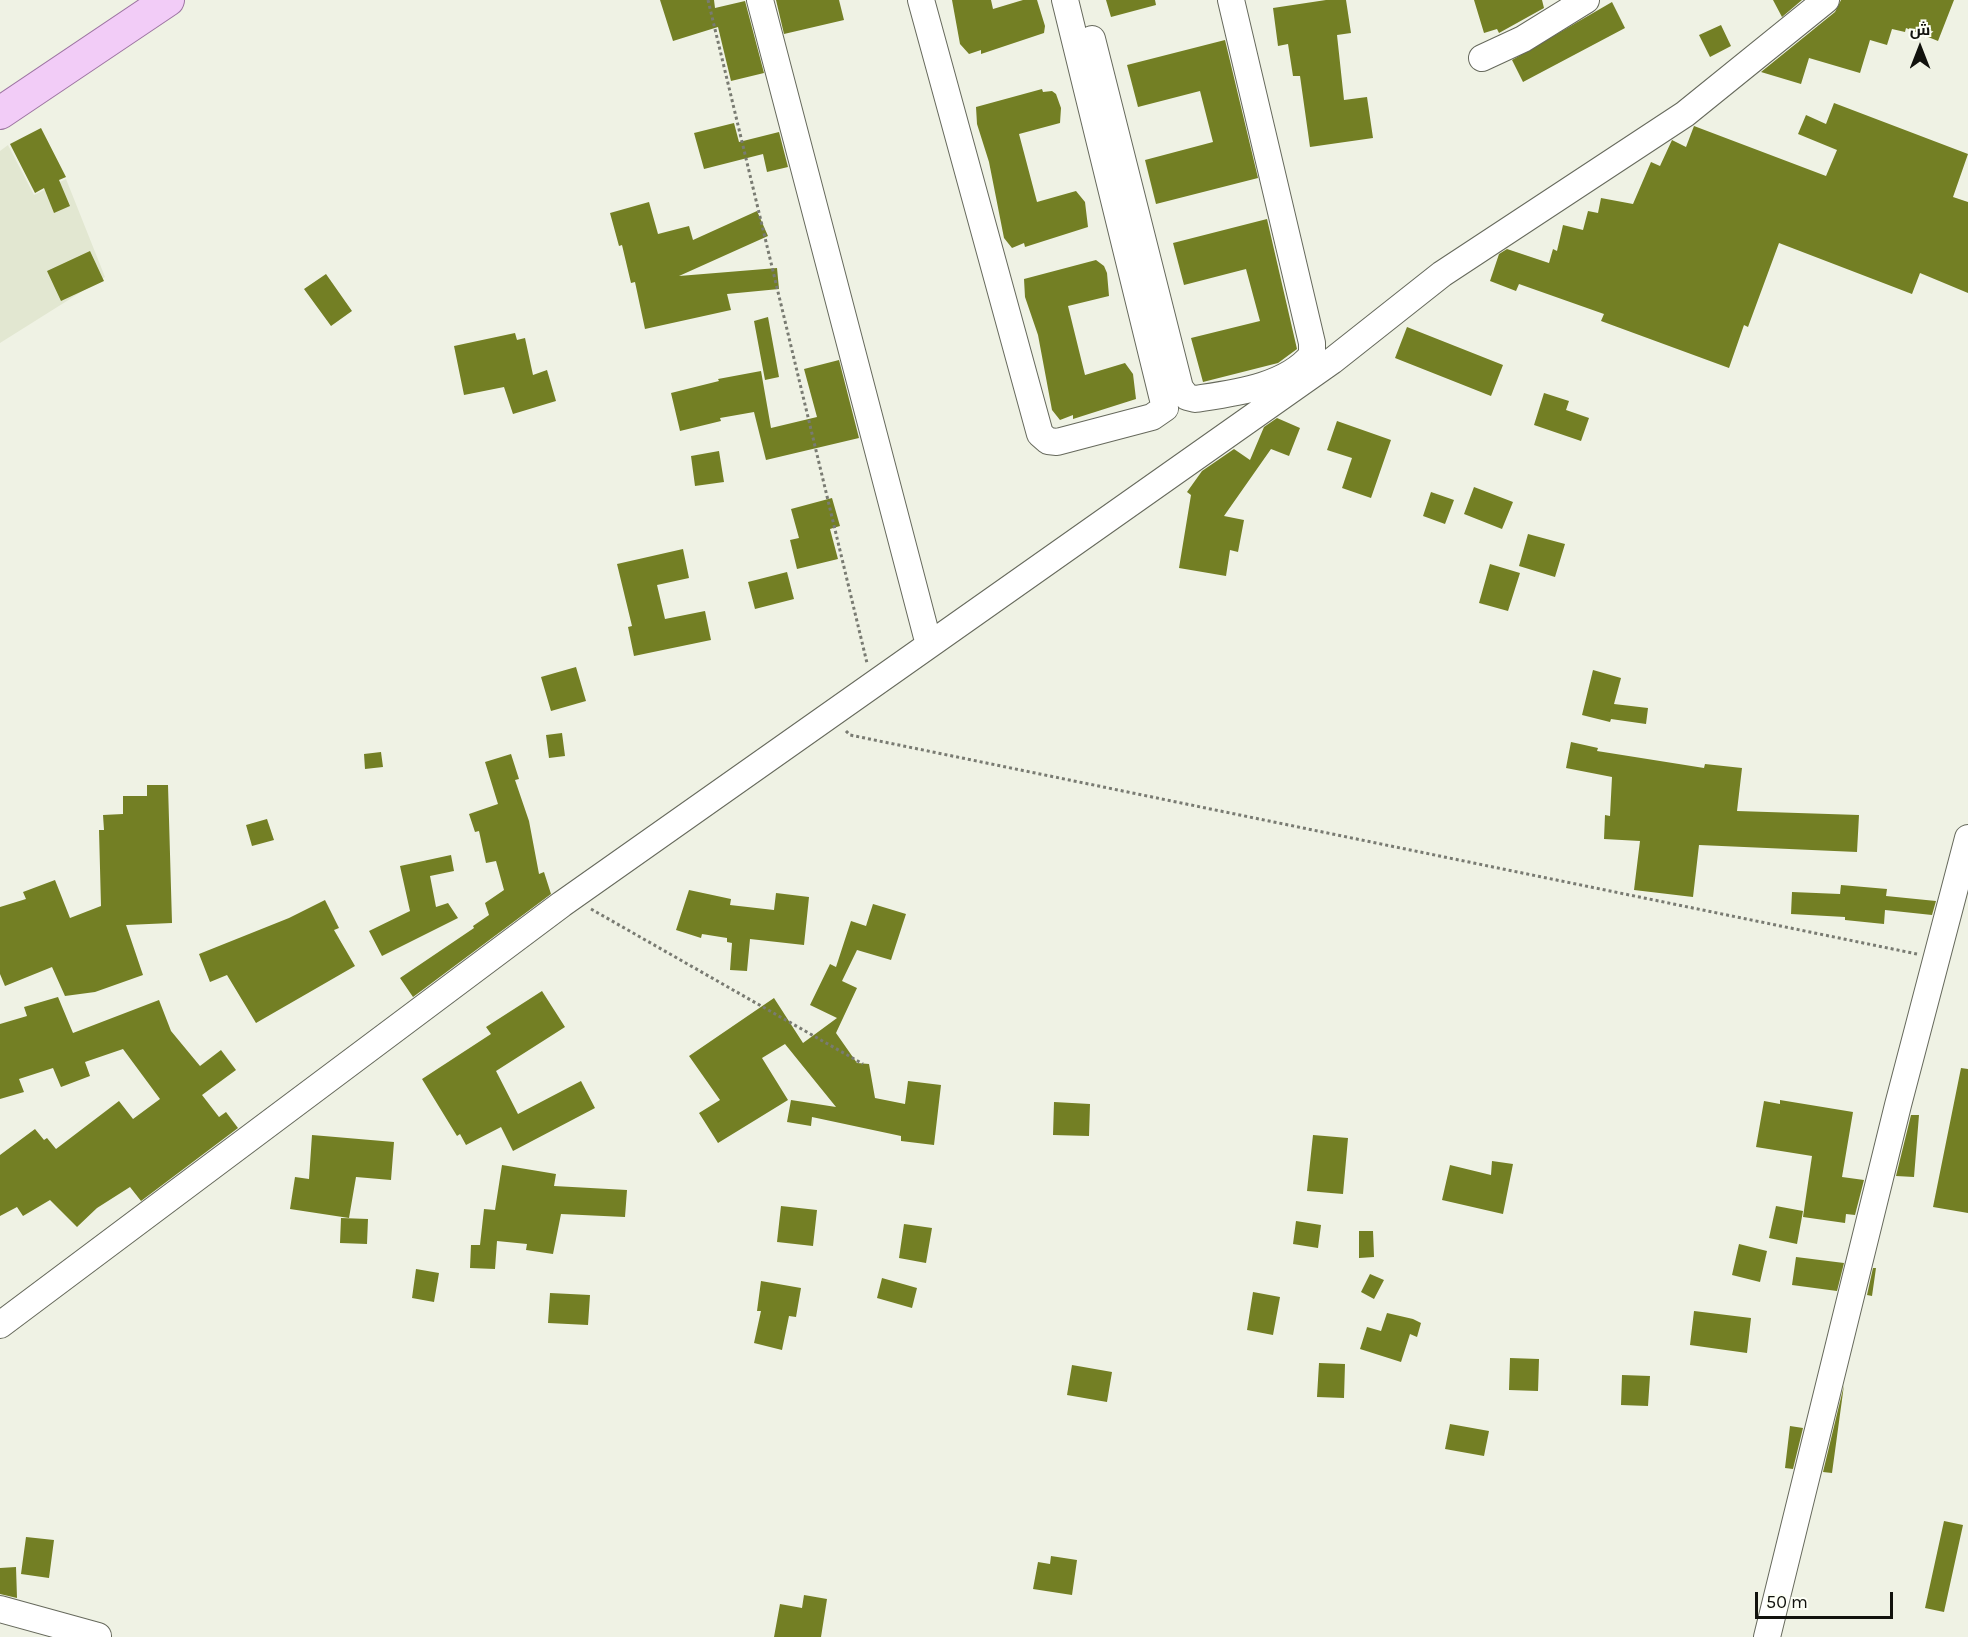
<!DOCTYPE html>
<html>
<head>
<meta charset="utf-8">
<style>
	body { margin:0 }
	#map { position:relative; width:1968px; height:1637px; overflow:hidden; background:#eff2e4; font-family:Karla,Cairo,sans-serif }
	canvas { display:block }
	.north { position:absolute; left:1890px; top:18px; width:60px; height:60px; -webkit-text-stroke:4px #fdfff6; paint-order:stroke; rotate:0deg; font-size:16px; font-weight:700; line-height:24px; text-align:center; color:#11120d }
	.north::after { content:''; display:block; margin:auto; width:21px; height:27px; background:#11120d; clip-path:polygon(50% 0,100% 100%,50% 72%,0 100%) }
	.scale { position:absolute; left:1755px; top:1592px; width:138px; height:27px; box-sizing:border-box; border:3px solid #11120d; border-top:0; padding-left:8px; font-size:18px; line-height:21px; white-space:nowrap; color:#11120d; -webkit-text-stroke:4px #fdfff6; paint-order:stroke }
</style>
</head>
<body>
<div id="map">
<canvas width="1968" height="1637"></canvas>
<div class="north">ش</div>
<div class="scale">50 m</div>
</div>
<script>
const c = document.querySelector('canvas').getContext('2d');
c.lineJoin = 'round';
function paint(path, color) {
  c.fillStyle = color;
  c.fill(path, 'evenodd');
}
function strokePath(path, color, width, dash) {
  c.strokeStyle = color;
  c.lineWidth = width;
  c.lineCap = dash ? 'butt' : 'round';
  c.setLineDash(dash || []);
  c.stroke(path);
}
const built = new Path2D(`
	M8,145L34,195L66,179L105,277L0,343V151Z`);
const building = new Path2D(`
	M660,0H714L715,8L745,1L764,73L731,81L718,27L673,41Z
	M776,0H839L844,20L784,34Z
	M952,0H991L993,9L1023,0H1037L1045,26L1044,33L981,54V50L969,54L960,44Z
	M1106,0H1155L1156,5L1111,17Z
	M1326,0H1346L1351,33L1337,35L1344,100L1367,97L1373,138L1310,147L1300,76H1293L1288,44L1278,46L1273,8Z
	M1474,0H1542L1544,8L1499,33L1497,29L1484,33Z
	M1773,0H1802L1782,17Z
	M1841,0H1954L1938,41L1906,28L1905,32L1892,29L1887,45L1870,40L1860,73L1809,58L1801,84L1761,72L1835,12Z
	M1612,2L1625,28L1523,82L1512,60Z
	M1721,25L1731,46L1710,57L1699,35Z
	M1225,40L1258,178L1156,204L1145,160L1213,142L1200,91L1138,107L1127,65Z
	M1042,89L1043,92L1052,91L1056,94L1061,108L1060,123L1019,134L1037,202L1076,191L1085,202L1088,227L1025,247L1024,243L1012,248L1004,238L989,162L977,124L976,107Z
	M1834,103L1968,154L1953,197L1968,202V293L1920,273L1912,294L1779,243L1748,327L1744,325L1729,368L1601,321L1604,314L1519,284L1516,291L1490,281L1499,254L1507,249L1549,263L1553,249L1557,251L1563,225L1583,230L1588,211L1598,213L1601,198L1633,204L1651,162L1660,166L1672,140L1686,147L1694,126L1826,176L1837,150L1798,134L1806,115L1826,124Z
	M734,123L739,142L779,132L788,167L767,172L763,154L704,169L694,133Z
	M41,128L66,177L59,180L70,206L54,213L44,188L35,193L10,144Z
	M649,202L658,234L689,226L693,240L757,211L768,236L679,276L777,268L779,289L727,294L731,310L645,329L635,282L631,283L622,245L619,246L610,213Z
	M1267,219L1297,349L1278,363L1203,382L1191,338L1260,321L1246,269L1184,285L1173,243Z
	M90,251L104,281L61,301L47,271Z
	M1096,260L1104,266L1107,273L1109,296L1068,306L1085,375L1125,363L1133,374L1136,399L1073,419V415L1060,420L1052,410L1038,335L1025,297L1024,279Z
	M326,274L352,311L331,326L304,289Z
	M768,317L779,377L765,380L754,321Z
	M1407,327L1503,365L1491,396L1395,358Z
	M515,333L517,340L525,338L533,375L547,370L556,401L513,414L504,387L464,395L454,346Z
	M839,360L859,438L766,460L754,412L720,418L721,421L680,431L671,393L719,381L718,379L761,371L771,428L817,417L804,369Z
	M1544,393L1569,401L1566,410L1589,418L1581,441L1534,425Z
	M1277,418L1300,428L1289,456L1271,449L1224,516L1244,520L1238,552L1230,550L1226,576L1179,568L1191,495L1187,492L1202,471L1234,449L1250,460L1264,427Z
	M1337,421L1391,440L1371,498L1342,488L1352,458L1327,450Z
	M719,451L724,482L695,486L691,456Z
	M1474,487L1513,502L1502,529L1464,514Z
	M1431,492L1454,500L1445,524L1423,516Z
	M832,498L840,526L830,529L838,559L797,569L790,540L799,538L791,509Z
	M1528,534L1565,544L1555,577L1519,566Z
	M683,549L689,578L657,585L665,619L705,611L711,640L634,656L628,627L632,626L617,564Z
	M1490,564L1520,573L1508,611L1479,603Z
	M787,572L794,599L755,609L748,582Z
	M576,667L586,701L551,711L541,677Z
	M1593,670L1621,678L1614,704L1648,708L1646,724L1611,719L1610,722L1582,715Z
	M562,733L565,756L549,758L546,735Z
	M1571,742L1598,748L1597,751L1704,768L1705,764L1742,768L1737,811L1859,815L1857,852L1699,845L1693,897L1634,890L1640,841L1604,839L1605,815L1610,816L1612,777L1566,768Z
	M381,752L383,767L365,769L364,754Z
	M511,754L519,779L515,780L529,821L539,874L544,872L551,894L413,997L400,978L474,928L473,926L489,915L485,903L504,890L496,861L486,863L479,831L475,832L469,814L498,804L485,762Z
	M147,785H168L172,923L126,925L143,975L95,992L65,996L52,967L5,986L0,974V907L26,899L23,892L55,880L70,918L101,906L99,830H104L103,815L123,814V796H147Z
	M267,819L274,840L252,846L246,825Z
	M451,855L454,871L430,876L436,907L448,903L458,918L382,956L369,931L410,911L400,866Z
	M1841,885L1887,889L1886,896L1936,901L1932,915L1885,910L1884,924L1845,920V917L1791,914L1792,892L1840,894Z
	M689,890L731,899L730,905L774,910L776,893L809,897L804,945L750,939L747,971L730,970L732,943L727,942V938L702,934L701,938L676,930Z
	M325,900L339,928L334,930L355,966L256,1023L227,975L210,982L199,954L289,918Z
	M873,904L906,914L891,960L857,950L842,981L857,988L836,1033L857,1063L869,1064L875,1098L905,1104L908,1081L941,1085L934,1145L901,1141V1136L812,1117L811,1126L787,1122L791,1100L836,1107L785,1044L762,1058L788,1100L718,1143L699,1113L720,1100L689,1056L774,998L803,1043L837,1018L810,1005L830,964L836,967L851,921L866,926Z
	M542,991L565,1027L496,1071L518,1114L581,1081L595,1108L513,1151L501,1127L466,1145L460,1134L457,1136L422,1079L491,1034L486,1027Z
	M58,997L73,1033L159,1000L171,1031L200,1066L221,1050L236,1070L202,1095L219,1117L226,1112L238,1128L141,1201L130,1187L97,1208L77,1227L50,1200L23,1216L17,1207L0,1216V1155L35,1129L44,1140L47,1138L56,1149L119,1101L133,1119L160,1099L123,1049L85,1062L90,1076L61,1087L53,1068L19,1079L24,1092L0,1099V1024L27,1016L24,1007Z
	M1961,1068L1968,1069V1213L1933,1207Z
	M1780,1100L1853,1112L1842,1177L1864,1180L1855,1215L1846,1214L1845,1223L1803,1217L1812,1156L1756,1147L1764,1101L1780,1104Z
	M1054,1102L1090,1104L1089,1136L1053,1135Z
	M1911,1115H1919L1914,1177L1896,1176Z
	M312,1135L394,1142L391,1180L356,1177L349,1218L290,1209L295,1177L309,1179Z
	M1313,1135L1348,1138L1343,1194L1307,1191Z
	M1492,1161L1513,1164L1503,1214L1442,1200L1450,1165L1491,1175Z
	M502,1165L556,1174L554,1186L627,1190L625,1217L561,1214L553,1254L526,1250L527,1244L497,1241L495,1269L470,1268L471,1245H480L484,1209L495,1210Z
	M781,1206L817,1210L813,1246L777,1242Z
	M1776,1206L1803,1211L1797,1244L1769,1238Z
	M341,1218L368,1219L367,1244L340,1243Z
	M1296,1221L1321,1225L1318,1248L1293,1244Z
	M904,1224L932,1228L926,1263L899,1258Z
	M1359,1231H1373L1374,1257L1359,1258Z
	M1739,1244L1767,1251L1760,1282L1732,1275Z
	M1796,1257L1844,1263L1837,1291L1792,1285Z
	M1873,1268H1876L1872,1296L1867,1295Z
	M416,1269L439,1273L434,1302L412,1298Z
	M1370,1274L1384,1280L1374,1299L1361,1292Z
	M882,1278L917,1288L912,1308L877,1298Z
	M761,1281L801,1288L796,1317L789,1316L782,1350L754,1343L761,1311H757Z
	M1253,1292L1280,1297L1273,1335L1247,1330Z
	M550,1293L590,1295L588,1325L548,1323Z
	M1694,1311L1751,1318L1747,1353L1690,1345Z
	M1387,1313L1413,1319L1421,1323L1417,1337L1410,1334L1401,1362L1360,1349L1367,1327L1381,1331Z
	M1510,1358L1539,1359L1538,1391L1509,1390Z
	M1319,1363L1345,1364L1344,1398L1317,1397Z
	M1072,1365L1112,1372L1107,1402L1067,1395Z
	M1622,1375L1650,1376L1648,1406L1621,1405Z
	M1844,1385L1832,1473L1823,1472Z
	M1450,1424L1489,1431L1484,1456L1445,1449Z
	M1790,1426L1803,1428L1793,1469L1785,1468Z
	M1944,1521L1963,1525L1944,1612L1925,1608Z
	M26,1537L54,1540L49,1578L21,1574Z
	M1051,1556L1077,1560L1072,1595L1033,1589L1038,1562L1050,1564Z
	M16,1567L17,1598L0,1594V1568Z
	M804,1595L827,1599L821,1637H774L780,1604L802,1608Z`);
const path = new Path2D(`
	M708,0L867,663
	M846,731L850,735L1917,954
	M591,909L863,1064`);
const minor = new Path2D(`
	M760,0L929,645
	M921,0L1040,434L1048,441L1057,442L1152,417L1165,408L1065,0
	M1092,39L1180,388L1187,397L1195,399C1234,393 1286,387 1312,355V343L1231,0
	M1482,58L1523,39L1586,0
	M0,1325L562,904L1332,361L1442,274L1685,114L1826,0
	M0,1609L98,1636
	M1767,1637L1898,1105L1968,838`);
const major = new Path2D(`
	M0,113L168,0`);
paint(built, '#e2e7d1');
paint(building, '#737f24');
strokePath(minor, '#66695c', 28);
strokePath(major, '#9d75a2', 34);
strokePath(path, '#797b72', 3, [3, 3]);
strokePath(minor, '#fff', 26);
strokePath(major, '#f2ccf7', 32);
</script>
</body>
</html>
